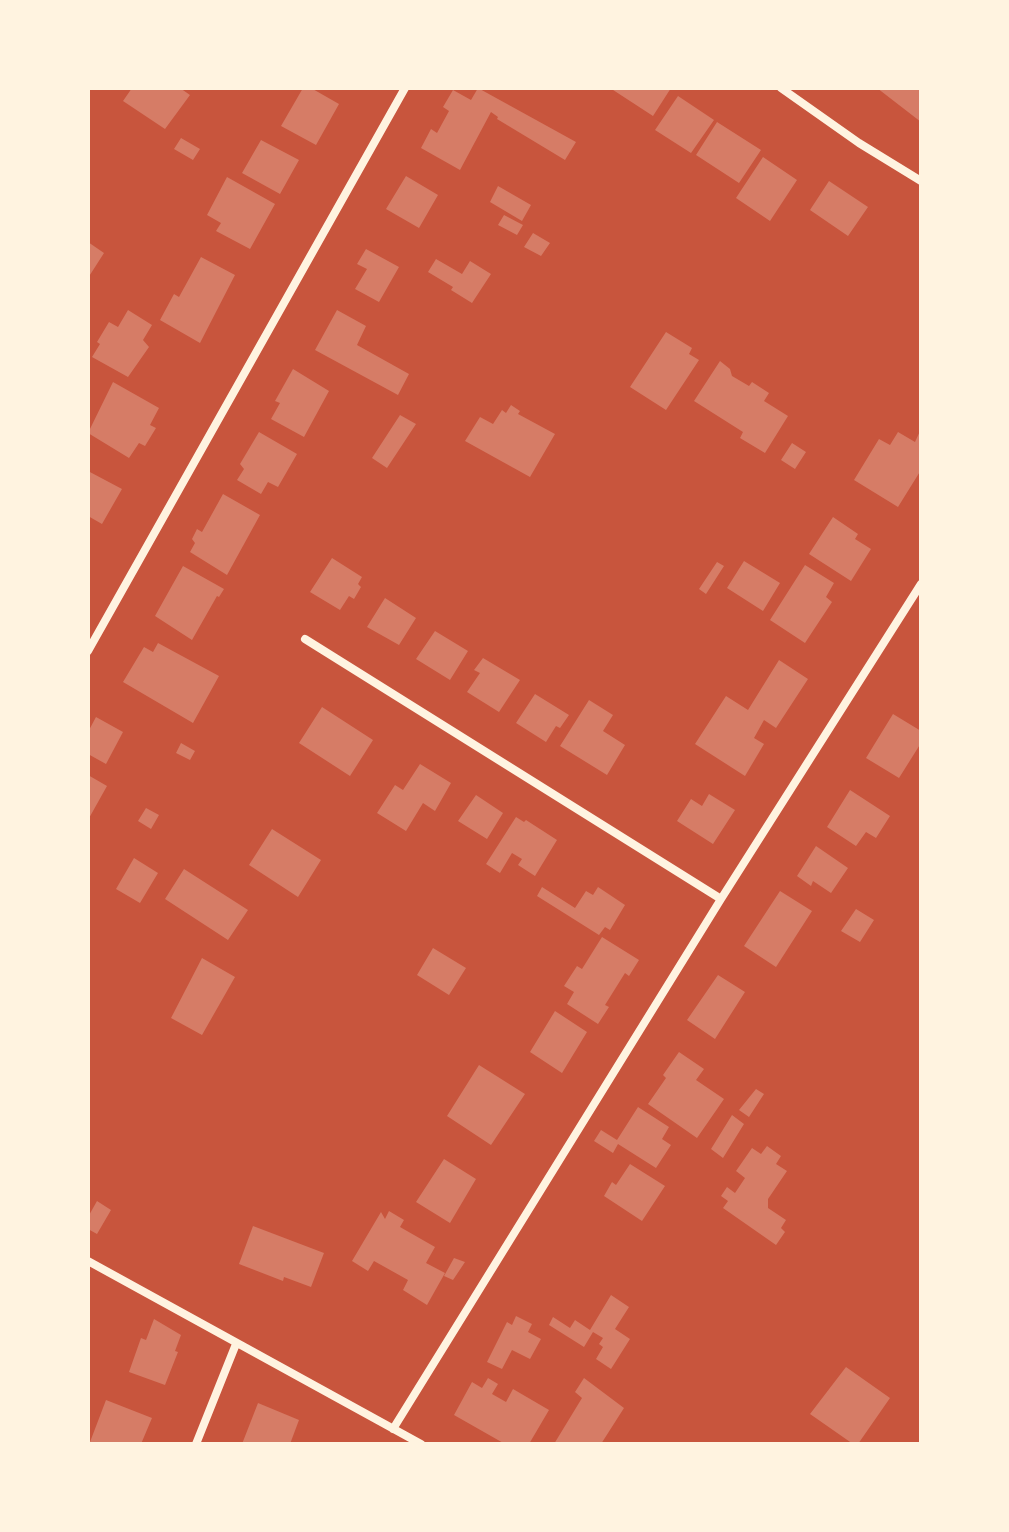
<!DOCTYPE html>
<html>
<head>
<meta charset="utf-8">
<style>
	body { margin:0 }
	#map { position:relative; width:1009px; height:1532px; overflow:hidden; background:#c8553d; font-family:"Roboto Serif",serif }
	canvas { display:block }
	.frame { position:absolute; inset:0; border:90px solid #fff3e0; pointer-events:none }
</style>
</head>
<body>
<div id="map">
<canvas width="1009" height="1532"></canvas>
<div class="frame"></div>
</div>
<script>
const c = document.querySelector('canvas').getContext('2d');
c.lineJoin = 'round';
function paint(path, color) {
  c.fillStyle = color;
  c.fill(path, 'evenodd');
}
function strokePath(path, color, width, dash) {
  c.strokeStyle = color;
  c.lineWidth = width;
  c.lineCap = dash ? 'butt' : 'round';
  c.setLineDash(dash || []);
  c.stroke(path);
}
const building = new Path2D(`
	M132,88H180L190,95L165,129L123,101Z
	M303,88H311L339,104L316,145L281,126Z
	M478,88L576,142L565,160L497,119L498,117L491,112L460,170L421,148L431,129L437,133L449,111L443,107L453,90L471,100Z
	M610,88H671L653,116Z
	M877,88H921V122Z
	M678,96L714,120L691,153L655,130Z
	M717,122L761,150L739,183L696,155Z
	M181,138L200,149L193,160L174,149Z
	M261,140L299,160L280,194L242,173Z
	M763,157L797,180L770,221L736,198Z
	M406,176L438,195L419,228L386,209Z
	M227,177L275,204L250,249L216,231L221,223L207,215Z
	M829,181L868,207L848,236L810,210Z
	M498,186L531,205L522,221L490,202Z
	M504,215L523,225L517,235L498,225Z
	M533,233L550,243L541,256L524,247Z
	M88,242L104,253L88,278Z
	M366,249L399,267L379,302L355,289L367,269L357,264Z
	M201,257L235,275L200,343L160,320L174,294L179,297Z
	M436,259L462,274L470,261L491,274L472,303L451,290L453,287L428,272Z
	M128,310L152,325L143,340L149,347L128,377L92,357L100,344L97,342L109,322L118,327Z
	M337,310L366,326L357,345L409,374L398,395L315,350Z
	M666,332L692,348L689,354L699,360L666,410L630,387Z
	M720,361L730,369L732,376L749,386L752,382L769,393L764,401L788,416L765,453L740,438L743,432L694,401Z
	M293,369L329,391L304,437L271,419L280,403L275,401Z
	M113,382L159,408L150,425L156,428L145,446L139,443L129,458L88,433Z
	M511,405L520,411L518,414L555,434L530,477L465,441L480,417L493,424L502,410L506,413Z
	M400,415L416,424L387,468L372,458Z
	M921,429V470L898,507L854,480L879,439L890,445L898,432L915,442Z
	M259,432L297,454L278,487L268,482L261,494L237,480L244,469L240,464Z
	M792,443L806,452L795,469L781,460Z
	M88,471L122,489L102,524L88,516Z
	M223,494L260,515L227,575L190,552L195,543L192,539L197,529L202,532Z
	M833,517L858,534L855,539L871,549L851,581L809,554Z
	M332,558L362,577L358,584L361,587L354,599L349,596L340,610L310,592Z
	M744,561L780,583L763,611L727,588Z
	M717,562L724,566L706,594L699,589Z
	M805,565L834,583L826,597L832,602L805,643L770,620Z
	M183,566L224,589L219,597L217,596L192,640L155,616Z
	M385,598L416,618L399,645L367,627Z
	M435,631L468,651L450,680L416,659Z
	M158,643L219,676L193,723L123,682L144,647L153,652Z
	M483,658L520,680L499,712L467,692L480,673L474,670Z
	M779,660L808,679L776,728L764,720L754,738L764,744L745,776L695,744L726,696L748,710Z
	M535,694L569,715L560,728L556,726L546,742L516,723Z
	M589,700L613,715L603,731L625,745L607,775L560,746Z
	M322,707L373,740L350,776L299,743Z
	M893,714L921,731V743L899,778L866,758Z
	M96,717L123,732L106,764L88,754V732Z
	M181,743L195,751L190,760L176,753Z
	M420,764L451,783L435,811L423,803L406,831L377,813L395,785L403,790Z
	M88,775L107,786L88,820Z
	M850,790L890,816L876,838L866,832L856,846L827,827Z
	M709,794L735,810L713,844L677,821L691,799L702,806Z
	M476,795L503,813L487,839L458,821Z
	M146,808L159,815L151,829L138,821Z
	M516,817L524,822L526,820L557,840L535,876L518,865L522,859L512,853L500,873L486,864Z
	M272,829L321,860L298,897L249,865Z
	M816,846L848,868L831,893L813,881L811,886L797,876Z
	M134,858L158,873L140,903L116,889Z
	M184,869L248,910L228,940L165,899Z
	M542,887L575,908L586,891L593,895L598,887L625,905L610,930L605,927L599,935L537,896Z
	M780,891L812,911L776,967L744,946Z
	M856,909L874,920L860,942L841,931Z
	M602,937L639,960L629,976L625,973L605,1005L609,1007L598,1024L567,1004L574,992L564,986L577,966L582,969Z
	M433,948L466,968L449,995L417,975Z
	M202,958L235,977L202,1035L171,1018Z
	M718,975L745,992L715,1039L687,1020Z
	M555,1011L587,1032L562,1073L530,1052Z
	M679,1052L704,1069L696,1080L724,1099L697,1138L648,1104L666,1078L663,1075Z
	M479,1065L525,1094L491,1145L447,1116Z
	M756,1089L764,1094L749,1117L739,1110Z
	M638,1107L669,1127L662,1139L671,1145L656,1168L618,1144L613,1153L594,1141L601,1130L617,1140Z
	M732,1115L744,1124L723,1158L711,1149Z
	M767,1146L781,1156L776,1164L787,1171L768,1199V1208L786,1220L781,1228L785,1232L776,1245L723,1208L728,1201L721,1196L727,1187L735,1193L745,1178L736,1171L752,1148L761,1154Z
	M444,1159L476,1179L450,1223L416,1202Z
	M630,1164L665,1186L642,1221L604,1196L612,1182L616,1185Z
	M97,1201L111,1210L97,1234L88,1229V1217Z
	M389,1211L404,1220L400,1227L435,1247L426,1263L445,1273L427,1305L403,1290L408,1280L374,1261L368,1271L352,1261L381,1212L385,1219Z
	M253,1226L324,1253L311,1287L284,1277L283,1281L239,1264Z
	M454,1258L465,1262L453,1280L444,1276Z
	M611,1295L629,1307L615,1329L630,1339L611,1369L596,1359L603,1347L599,1344L603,1338L593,1332L584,1347L549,1325L553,1317L570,1328L575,1320L590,1330Z
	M516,1316L532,1324L528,1332L541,1339L530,1359L512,1350L502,1369L487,1362L507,1322L512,1325Z
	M154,1319L181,1335L175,1351L178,1352L165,1385L129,1372L141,1338L146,1340Z
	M846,1367L890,1398L858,1444H853L810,1414Z
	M488,1378L498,1384L492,1394L506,1402L513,1389L549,1410L529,1444H505L454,1415L472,1382L482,1388Z
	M584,1378L624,1408L601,1444H554L582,1398L575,1392Z
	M106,1400L152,1418L141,1444L90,1442Z
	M258,1403L299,1420L290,1444H242Z`);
const minor = new Path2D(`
	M781,88L859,143L921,181
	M305,639L721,899
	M88,651L405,88
	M88,1261L421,1444
	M393,1429L721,899L921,584
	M196,1444L236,1344`);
paint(building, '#d67c66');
strokePath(minor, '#fff3e0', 8);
</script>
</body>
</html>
